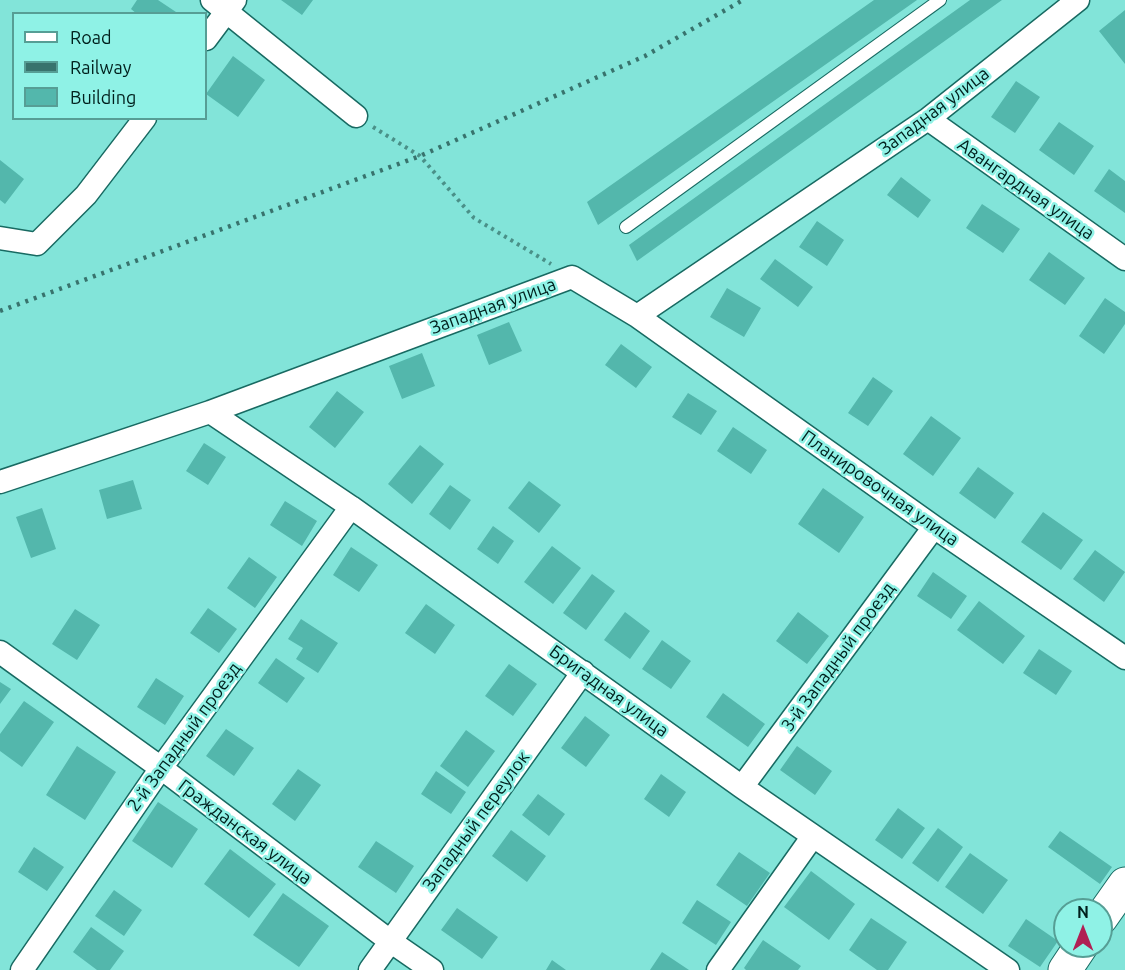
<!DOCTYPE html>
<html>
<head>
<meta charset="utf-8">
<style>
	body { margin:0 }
	#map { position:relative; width:1125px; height:970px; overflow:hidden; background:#82e4d9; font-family:Ubuntu,sans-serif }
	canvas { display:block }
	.legend { position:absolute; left:12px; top:12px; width:195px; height:108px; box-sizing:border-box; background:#8ff2e6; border:2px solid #569e95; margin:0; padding:8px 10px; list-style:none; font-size:18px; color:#001f1c }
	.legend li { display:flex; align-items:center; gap:12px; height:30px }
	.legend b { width:30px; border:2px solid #569e95 }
	.north { position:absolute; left:1053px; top:898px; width:60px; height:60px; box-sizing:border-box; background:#8ff2e6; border:2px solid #569e95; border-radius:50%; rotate:0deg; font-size:16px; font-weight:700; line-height:24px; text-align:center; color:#001f1c }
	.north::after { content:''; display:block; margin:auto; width:21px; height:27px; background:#b02054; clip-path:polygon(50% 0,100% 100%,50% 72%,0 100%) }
</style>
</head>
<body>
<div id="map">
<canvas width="1125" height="970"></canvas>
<ul class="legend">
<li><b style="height:8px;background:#fff"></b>Road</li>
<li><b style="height:8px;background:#38736d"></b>Railway</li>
<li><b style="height:16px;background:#53b7ac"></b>Building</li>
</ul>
<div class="north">N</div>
</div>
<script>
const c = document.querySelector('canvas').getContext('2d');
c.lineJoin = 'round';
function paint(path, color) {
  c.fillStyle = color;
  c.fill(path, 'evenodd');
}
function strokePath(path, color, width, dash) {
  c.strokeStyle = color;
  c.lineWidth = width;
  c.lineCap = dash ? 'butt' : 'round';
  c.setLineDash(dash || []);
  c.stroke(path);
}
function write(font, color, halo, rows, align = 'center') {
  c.font = font + ' Ubuntu,sans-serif';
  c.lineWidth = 5;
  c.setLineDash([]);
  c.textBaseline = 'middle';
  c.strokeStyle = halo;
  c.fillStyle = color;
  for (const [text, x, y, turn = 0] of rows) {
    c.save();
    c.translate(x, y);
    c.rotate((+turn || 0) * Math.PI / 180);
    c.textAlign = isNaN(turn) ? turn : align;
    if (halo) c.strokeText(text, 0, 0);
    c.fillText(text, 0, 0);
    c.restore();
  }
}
const building = new Path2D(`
	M137,0H158L179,14H137L131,9Z
	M281,0H313L302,15Z
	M874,0H917L598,225L587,202Z
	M970,0H1002L637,261L629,245Z
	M1125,10V64L1099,31Z
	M233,56L265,80L238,117L206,94Z
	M1016,81L1040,97L1015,133L991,117Z
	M1059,122L1094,146L1074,175L1039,150Z
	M0,160L24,179L5,204L0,200Z
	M1109,169L1125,181V213L1094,191Z
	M901,177L931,200L918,218L887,195Z
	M982,204L1020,229L1003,253L966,228Z
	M817,221L844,240L827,266L799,247Z
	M1049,252L1085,278L1065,305L1029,280Z
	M775,259L813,287L798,307L760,279Z
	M727,288L761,308L744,337L710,317Z
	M1105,298L1125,312V324L1104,354L1079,336Z
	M509,322L522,351L489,365L477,335Z
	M621,344L652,367L636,388L605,365Z
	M422,353L435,386L402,399L389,366Z
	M873,377L893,391L868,426L848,413Z
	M337,391L364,412L335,448L309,427Z
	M688,393L717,411L701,435L672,417Z
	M931,416L961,438L933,476L903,454Z
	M733,427L767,450L751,474L717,451Z
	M204,443L226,457L208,485L186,471Z
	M420,445L444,464L412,504L388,484Z
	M978,467L1014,493L995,519L959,493Z
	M133,480L142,509L107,519L99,490Z
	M529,481L561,505L539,533L508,508Z
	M450,485L471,500L450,530L429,514Z
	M823,488L864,517L839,553L798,524Z
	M285,501L317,521L302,546L270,525Z
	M42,508L56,549L31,558L16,517Z
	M1043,512L1083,540L1061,570L1021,542Z
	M493,526L514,541L498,564L477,549Z
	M552,546L581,568L553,604L524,582Z
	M351,547L378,565L359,592L333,575Z
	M1095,550L1125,572L1104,602L1073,579Z
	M249,557L277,577L255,608L227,588Z
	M933,572L967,596L951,619L917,596Z
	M592,574L615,591L586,630L563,613Z
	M979,601L1025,636L1003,664L957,630Z
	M426,604L455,625L435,654L405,633Z
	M208,608L237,629L219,653L190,633Z
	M75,609L100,625L77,660L52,644Z
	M625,612L650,631L630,659L604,640Z
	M798,612L829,636L807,664L776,641Z
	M301,619L338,643L318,673L296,659L303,648L288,639Z
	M662,640L691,661L671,689L642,669Z
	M1039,649L1072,671L1056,695L1023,673Z
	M276,658L305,678L287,703L258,683Z
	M509,664L537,684L513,716L485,696Z
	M156,678L184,696L165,725L137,707Z
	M0,682L11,689L0,704Z
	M723,693L765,724L748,747L706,717Z
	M24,701L54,722L22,767L0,751V734Z
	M585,716L610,735L586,767L561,748Z
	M226,729L254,748L234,776L206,756Z
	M466,730L495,751L468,787L440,766Z
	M77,746L116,772L85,820L46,795Z
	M797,746L832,771L815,795L780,770Z
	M298,769L321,785L295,821L272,804Z
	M436,771L466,792L451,814L421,794Z
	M661,774L686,792L669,817L644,799Z
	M538,794L565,814L549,836L522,815Z
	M158,802L198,829L172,868L132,841Z
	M898,808L925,828L902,859L875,840Z
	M938,828L963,847L938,882L912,863Z
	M511,830L546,856L527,882L492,856Z
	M1060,831L1112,867L1100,884L1048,847Z
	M376,841L414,866L396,893L358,867Z
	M34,847L64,867L47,891L18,872Z
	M230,849L276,884L249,918L204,884Z
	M739,852L770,873L747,906L716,885Z
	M970,853L1008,880L983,914L945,887Z
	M811,871L855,904L829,940L784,907Z
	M114,890L142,910L124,936L95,916Z
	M283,893L329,926L299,967L253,935Z
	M697,900L731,922L716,945L682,923Z
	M457,908L498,937L482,959L441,930Z
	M871,918L907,942L888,970H877L849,950Z
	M1026,919L1058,941L1040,967L1008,946Z
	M91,927L124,951L110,970H97L73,952Z
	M763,940L801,966L798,970H746L744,968Z
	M662,952L689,970H650Z
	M552,960L566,970H546Z`);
const path = new Path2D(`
	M373,127L420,156L474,218L551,264`);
const lane = new Path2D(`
	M626,227L940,0`);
const street = new Path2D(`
	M212,0L356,116
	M206,39L235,0
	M928,119L1125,259
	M0,238L37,244L86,195L145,118
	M637,316L928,119L1078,0
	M210,412L351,507L742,787L1008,970
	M0,482L210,412L572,277L637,316L934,527L1125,658
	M0,652L161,768L390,941L432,970
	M742,787L934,527
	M22,970L161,768L351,507
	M370,970L583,672
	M718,970L813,836`);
const secondary = new Path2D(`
	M1101,918L1125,884
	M1065,970L1081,946`);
const rail = new Path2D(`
	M0,311L420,156L645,56L743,0`);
const streetNames = [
	["Западная улица",934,111,-37],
	["Авангардная улица",1026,189,35],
	["Западная улица",493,306,-20],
	["Планировочная улица",880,488,35],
	["3-й Западный проезд",838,657,-54],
	["Бригадная улица",609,691,36],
	["2-й Западный проезд",184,737,-54],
	["Западный переулок",476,821,-54],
	["Гражданская улица",245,832,37]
];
paint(building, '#53b7ac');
strokePath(lane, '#186a62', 14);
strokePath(street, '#186a62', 25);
strokePath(secondary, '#186a62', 35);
strokePath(path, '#4a9088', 4, [3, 4.5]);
strokePath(lane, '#fff', 12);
strokePath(street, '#fff', 22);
strokePath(secondary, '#fff', 33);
strokePath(rail, '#38736d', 4.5, [3, 6]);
write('18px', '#001f1c', '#8ff2e6', streetNames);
</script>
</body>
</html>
